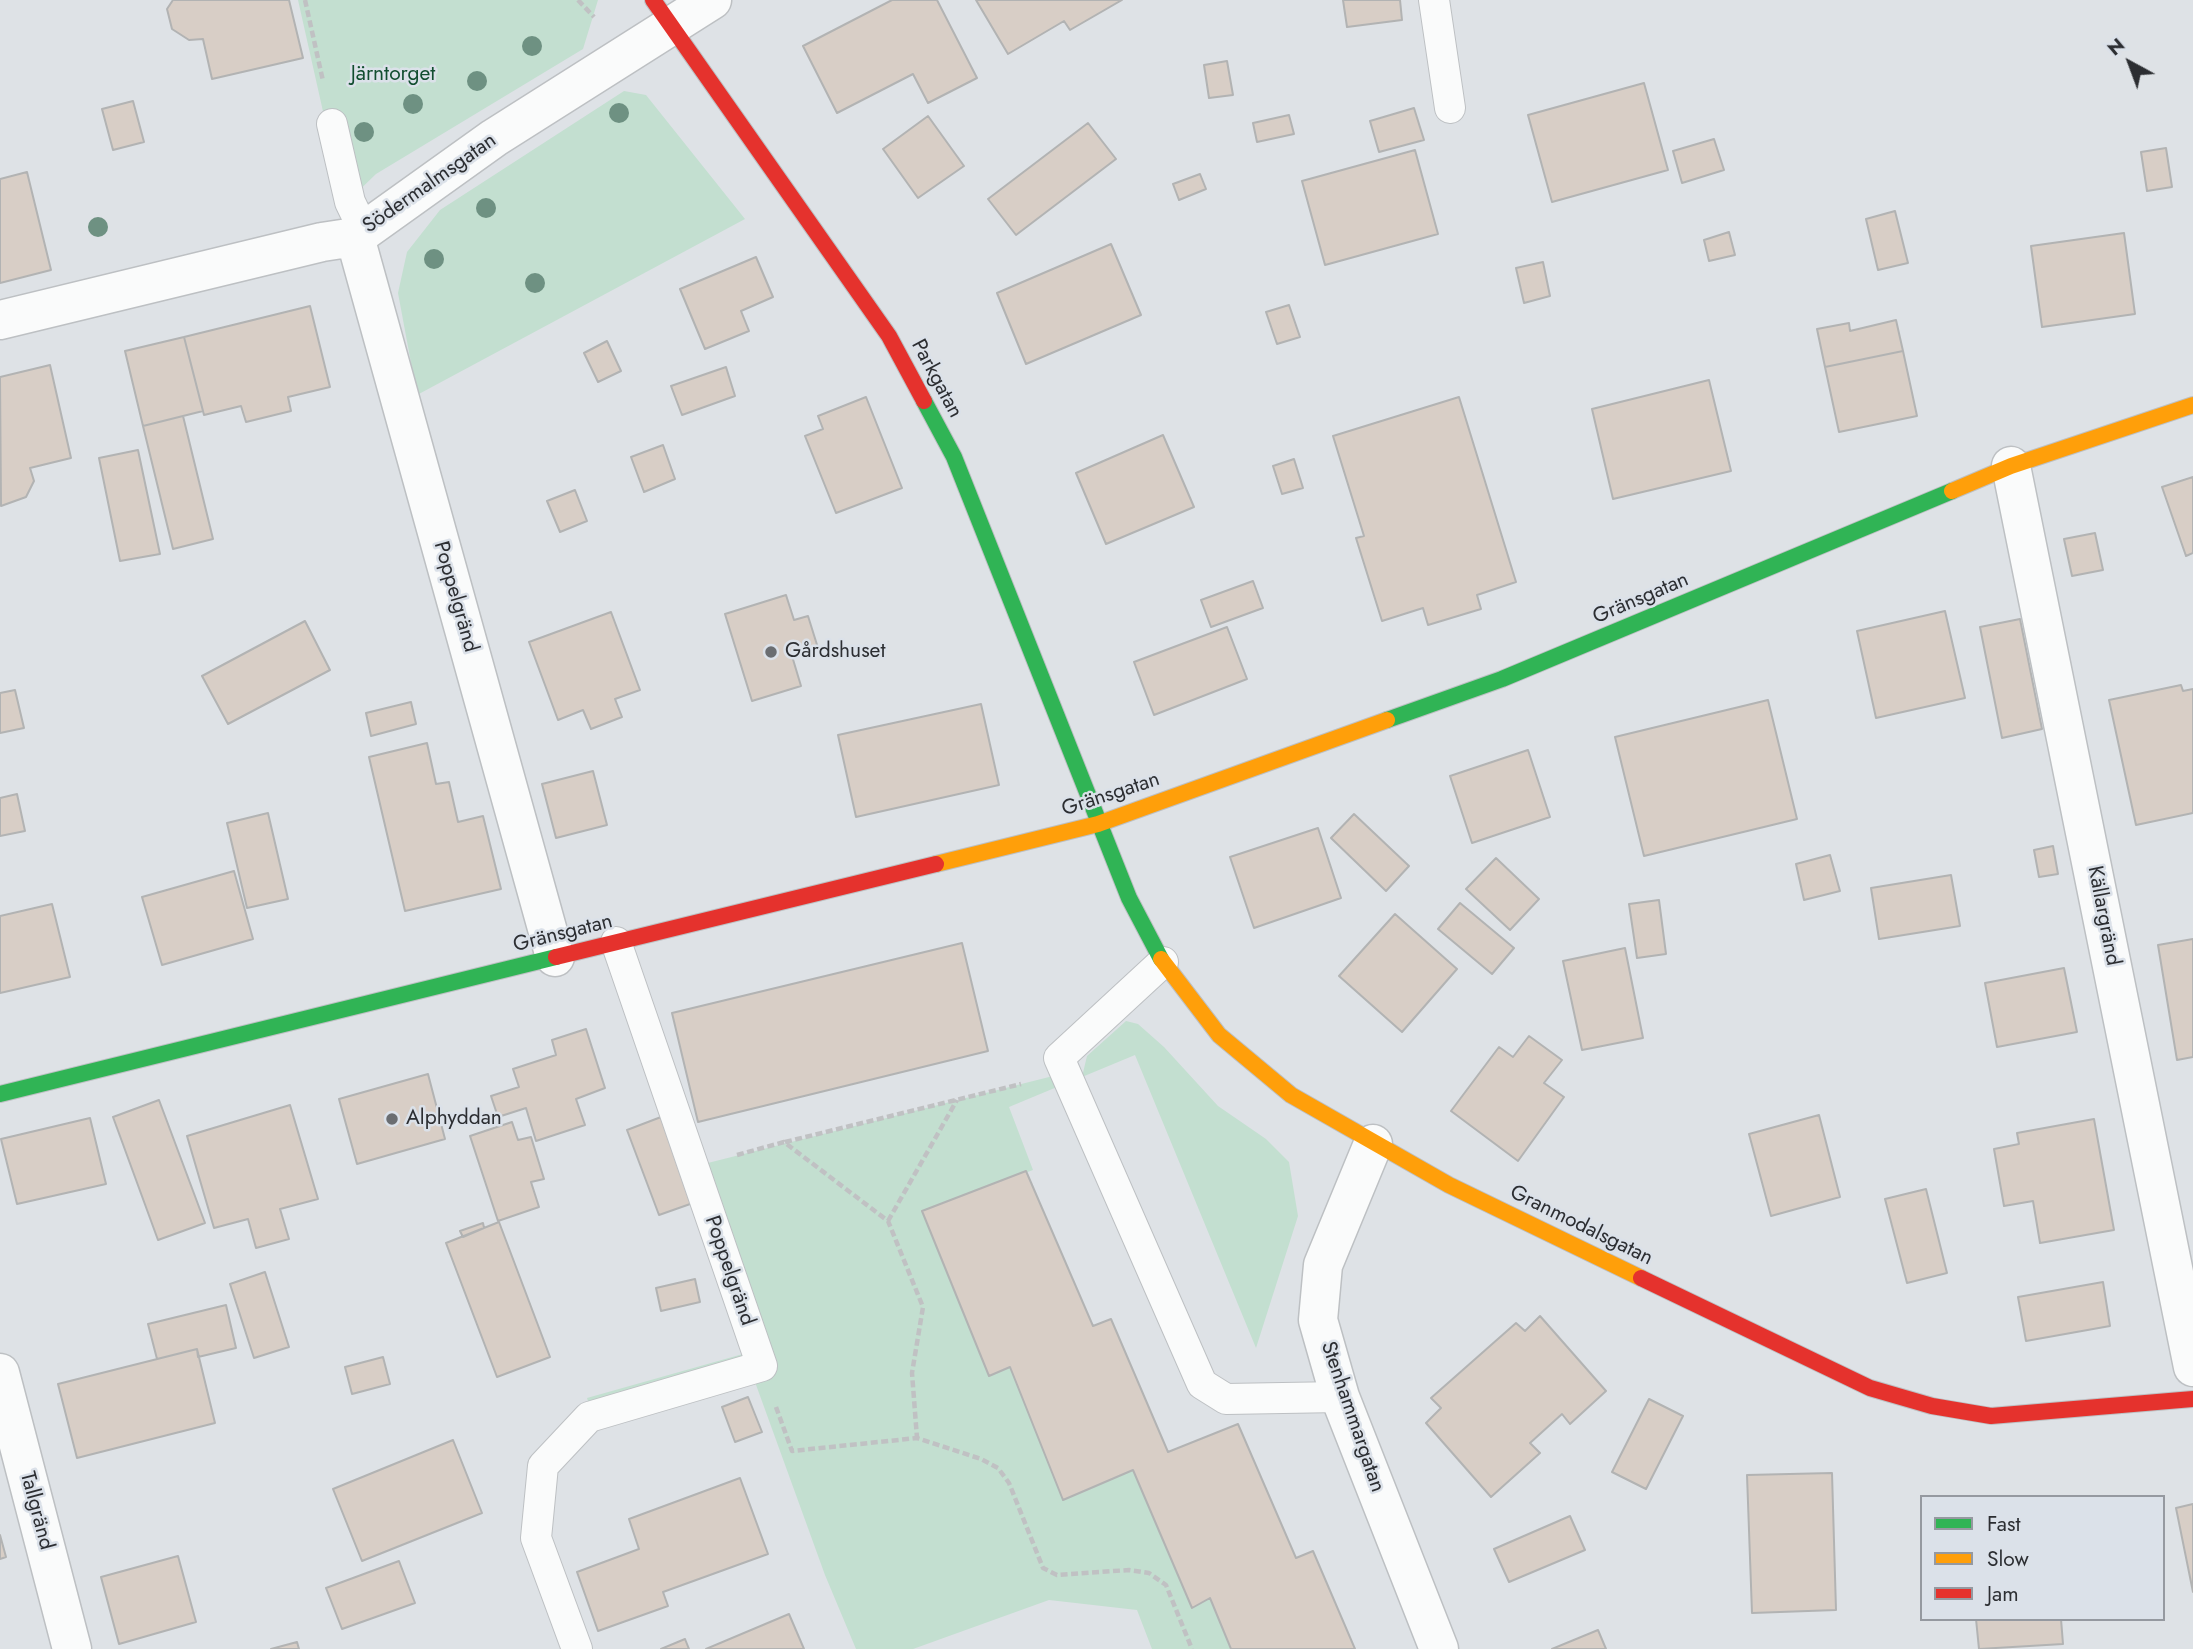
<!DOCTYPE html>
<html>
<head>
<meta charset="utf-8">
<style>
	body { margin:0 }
	#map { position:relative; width:2193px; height:1649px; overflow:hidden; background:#dee2e6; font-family:Jost,sans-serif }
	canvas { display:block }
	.legend { position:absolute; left:1920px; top:1495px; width:245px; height:126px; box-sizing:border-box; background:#dbe1e9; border:2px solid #9599a0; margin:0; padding:9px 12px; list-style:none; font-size:21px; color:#2c2e32 }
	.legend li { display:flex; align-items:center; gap:14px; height:35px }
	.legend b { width:35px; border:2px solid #9599a0 }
	.north { position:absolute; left:2095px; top:28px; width:70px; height:70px; -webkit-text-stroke:5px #dbe1e9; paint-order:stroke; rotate:319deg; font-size:19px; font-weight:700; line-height:28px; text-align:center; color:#2c2e32 }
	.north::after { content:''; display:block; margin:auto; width:24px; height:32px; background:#2c2e32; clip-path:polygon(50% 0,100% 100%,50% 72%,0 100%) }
</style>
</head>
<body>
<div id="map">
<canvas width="2193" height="1649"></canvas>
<ul class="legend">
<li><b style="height:9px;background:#30b455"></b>Fast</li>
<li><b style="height:9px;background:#ff9f0a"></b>Slow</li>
<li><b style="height:9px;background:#e5322d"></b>Jam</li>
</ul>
<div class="north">N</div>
</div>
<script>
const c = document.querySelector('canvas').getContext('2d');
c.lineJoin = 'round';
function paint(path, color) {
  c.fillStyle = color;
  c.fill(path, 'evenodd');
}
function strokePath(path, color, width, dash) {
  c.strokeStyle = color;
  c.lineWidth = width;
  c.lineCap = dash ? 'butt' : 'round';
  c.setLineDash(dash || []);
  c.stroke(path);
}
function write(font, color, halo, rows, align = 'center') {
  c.font = font + ' Jost,sans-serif';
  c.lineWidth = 5;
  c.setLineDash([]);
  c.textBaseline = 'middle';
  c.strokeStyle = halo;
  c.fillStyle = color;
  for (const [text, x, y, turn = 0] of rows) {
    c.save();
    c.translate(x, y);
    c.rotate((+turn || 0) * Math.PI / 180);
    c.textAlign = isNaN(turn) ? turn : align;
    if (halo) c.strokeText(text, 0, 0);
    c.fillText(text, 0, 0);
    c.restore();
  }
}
const green = new Path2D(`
	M298,0H598L583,49L376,174L344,205Z
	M624,91L646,95L745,219L417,395L398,293L407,252L440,210Z
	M1126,1021L1138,1024L1164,1047L1218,1106L1266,1139L1289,1162L1298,1216L1256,1348L1135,1055L1082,1077L1087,1056Z
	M1065,1073L1069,1082L1009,1107L1033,1170L922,1211L989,1375L1010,1367L1063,1500L1133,1470L1192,1607L1210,1598L1231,1649H1152L1137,1610L1049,1600L913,1649H856L825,1575L755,1382L597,1430L587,1398L743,1354L680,1170Z`);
const building = new Path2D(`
	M173,0H289L303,58L212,79L203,39L189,40L172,29L167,9Z
	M892,0H937L977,78L928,103L913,74L837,113L803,46Z
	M976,0H1122L1070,30L1064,21L1008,54Z
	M1343,0H1400L1402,20L1347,27Z
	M1227,61L1233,95L1209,98L1204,65Z
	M1644,83L1668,170L1552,202L1528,115Z
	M133,101L144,142L113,150L102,109Z
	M1414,108L1424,140L1379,152L1370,121Z
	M1289,115L1294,134L1257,142L1253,123Z
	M928,116L964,166L918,198L883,149Z
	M1088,123L1116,159L1016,235L988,199Z
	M1714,139L1724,170L1682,183L1673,151Z
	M2166,148L2172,187L2147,191L2141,152Z
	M1415,150L1438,234L1325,265L1302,181Z
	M27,172L51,270L0,283V179Z
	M1200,174L1206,189L1179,200L1173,184Z
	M1895,211L1908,263L1878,270L1866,219Z
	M1729,232L1735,255L1709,261L1704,240Z
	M2124,233L2135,314L2042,327L2031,246Z
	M1111,244L1141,315L1026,364L997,293Z
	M756,257L773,297L741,311L749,331L705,349L680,289Z
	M1543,262L1550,296L1524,303L1516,268Z
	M1289,305L1300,337L1277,344L1266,312Z
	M310,306L330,387L288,397L291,411L246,422L241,406L204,415L184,337Z
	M1896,320L1903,351L1825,367L1817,329L1849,323L1850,331Z
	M184,337L203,411L143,426L125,351Z
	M607,341L621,371L598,382L584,353Z
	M1903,351L1917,416L1839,432L1825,367Z
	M50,365L71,458L30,468L34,481L26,497L1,506L0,377Z
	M726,367L735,396L682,415L671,386Z
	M1709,380L1731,471L1613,499L1592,409Z
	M866,397L902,488L836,513L805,436L823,429L818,416Z
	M1459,397L1516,582L1477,595L1481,609L1428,625L1423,608L1382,621L1356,538L1364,536L1333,436Z
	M183,416L213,539L173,549L143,426Z
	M1163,435L1194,507L1106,544L1076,473Z
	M663,445L675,479L644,492L631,457Z
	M138,450L160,554L120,561L99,458Z
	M1294,459L1303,488L1282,494L1273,466Z
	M2193,477V553L2186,556L2162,487Z
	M575,490L587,521L560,532L547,501Z
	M2095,533L2103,570L2072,576L2064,539Z
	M1253,581L1263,608L1211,627L1201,600Z
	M786,595L794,620L808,616L818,648L792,656L801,686L752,701L725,614Z
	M1945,611L1965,698L1876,718L1857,631Z
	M611,612L640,690L615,699L622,717L591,729L583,710L558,720L529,642Z
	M2020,619L2042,729L2002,738L1980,627Z
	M305,621L330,670L228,724L202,676Z
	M1227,627L1247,679L1154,715L1134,662Z
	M2181,685L2183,691L2193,689V813L2136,825L2109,700Z
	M15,690L24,728L0,733V693Z
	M1768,700L1797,819L1644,856L1615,737Z
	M411,702L416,724L371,736L366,713Z
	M981,704L999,785L856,817L838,735Z
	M427,743L436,784L449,782L458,822L483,816L501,889L405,911L369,757Z
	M1528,750L1550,817L1472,843L1450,776Z
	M593,771L607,825L556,838L542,784Z
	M17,794L25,831L0,836V798Z
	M268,813L288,899L247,908L227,823Z
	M1354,814L1409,866L1386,891L1331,838Z
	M1318,828L1341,898L1254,928L1230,857Z
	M2053,846L2058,874L2039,877L2034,850Z
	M1830,855L1840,891L1804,900L1796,864Z
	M1496,858L1539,899L1510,930L1466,889Z
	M234,871L253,939L162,965L142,897Z
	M1951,875L1960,926L1879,939L1871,888Z
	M1659,900L1666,954L1637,958L1629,904Z
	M1460,903L1514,948L1492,974L1438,929Z
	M52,904L70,977L0,993V916Z
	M1395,914L1457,969L1402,1032L1339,976Z
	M2193,939V1057L2177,1060L2158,945Z
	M962,943L988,1051L698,1122L672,1013Z
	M1625,948L1643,1038L1582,1050L1563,961Z
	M2064,968L2077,1032L1997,1047L1985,983Z
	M586,1029L605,1088L576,1099L585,1125L536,1141L526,1108L498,1117L491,1096L519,1087L513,1069L556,1055L552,1040Z
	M1529,1036L1562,1060L1544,1083L1564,1097L1518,1161L1451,1111L1499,1047L1513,1057Z
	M428,1074L445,1139L357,1164L339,1099Z
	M159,1100L205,1223L158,1240L113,1117Z
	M290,1105L318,1199L280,1209L289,1239L256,1248L248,1219L214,1228L187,1136Z
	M1819,1115L1840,1197L1771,1216L1749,1134Z
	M661,1117L693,1203L659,1215L627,1130Z
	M90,1118L106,1184L17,1204L1,1139Z
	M2094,1119L2114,1230L2040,1243L2033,1201L2004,1206L1994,1149L2019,1144L2017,1133Z
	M512,1122L518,1140L531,1137L544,1179L531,1182L539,1207L498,1221L470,1136Z
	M1026,1171L1093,1326L1111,1319L1168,1452L1238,1424L1296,1558L1313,1551L1355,1649H1231L1210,1598L1192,1608L1133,1470L1063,1500L1010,1367L989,1376L922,1211Z
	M1926,1189L1947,1273L1907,1283L1885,1199Z
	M499,1222L550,1357L497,1377L446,1243Z
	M483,1223L484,1228L463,1237L460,1231Z
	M265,1272L289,1347L254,1358L230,1284Z
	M695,1279L700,1302L661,1311L656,1288Z
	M2103,1282L2110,1326L2026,1341L2018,1297Z
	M226,1305L236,1348L198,1357L197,1349L157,1359L148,1324Z
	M1540,1316L1606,1391L1570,1424L1562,1414L1530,1443L1540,1453L1491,1497L1426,1423L1441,1408L1431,1398L1516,1323L1525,1331Z
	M197,1349L215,1423L77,1458L58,1384Z
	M383,1357L390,1384L352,1394L345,1367Z
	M748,1397L762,1432L735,1442L722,1407Z
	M1649,1399L1683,1416L1646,1489L1612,1472Z
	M453,1440L482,1513L362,1561L333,1489Z
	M1832,1473L1836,1610L1752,1613L1747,1475Z
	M740,1478L768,1554L663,1592L668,1606L598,1631L577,1572L639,1549L629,1519Z
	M2193,1504V1592L2176,1508Z
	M1570,1516L1585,1550L1509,1582L1494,1549Z
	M0,1535L6,1557L0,1559Z
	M178,1556L196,1622L119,1644L101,1577Z
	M399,1561L415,1603L342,1629L326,1588Z
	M789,1614L804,1649H706Z
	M1976,1619H2061L2063,1644L1979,1649Z
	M1598,1630L1606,1649H1552Z
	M685,1639L689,1649H661Z
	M297,1642L299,1649H271Z`);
const path = new Path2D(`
	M305,0L323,81
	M578,0L594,17
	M785,1142L1021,1084
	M737,1155L784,1142L888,1221L923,1307L912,1373L917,1438
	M888,1221L957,1100
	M776,1407L792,1451L917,1438L981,1459L998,1468L1009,1483L1043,1568L1057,1575L1129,1570L1149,1573L1166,1585L1192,1649`);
const lane = new Path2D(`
	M1434,0L1450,108
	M332,124L350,202L364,231
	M1163,962L1059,1058L1202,1384L1226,1399L1340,1397
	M577,1649L536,1538L543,1466L589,1417L762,1366L616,942`);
const street = new Path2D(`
	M355,237L555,957
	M0,320L322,242L355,237L364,231L494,138L712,0
	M2011,466L2193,1367
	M1373,1144L1323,1265L1318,1320L1340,1397L1439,1649
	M0,1373L72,1649`);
const fast = new Path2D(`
	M924,401L954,457L1129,898L1161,959
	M1387,720L1502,679L1952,491
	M0,1094L556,957`);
const slow = new Path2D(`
	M1952,491L2011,466L2193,405
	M936,864L1098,824L1387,720
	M1161,959L1219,1035L1291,1095L1449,1185L1641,1278`);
const jam = new Path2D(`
	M653,0L889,336L924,401
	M556,957L936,864
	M1641,1278L1870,1388L1932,1406L1991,1416L2193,1399`);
const trees = [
	[532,46],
	[477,81],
	[413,104],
	[619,113],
	[364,132],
	[486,208],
	[98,227],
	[434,259],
	[535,283]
];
const markers = [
	[771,652,7,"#6a6d71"],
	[392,1119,7,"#6a6d71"]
];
const parkNames = [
	["Järntorget",393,75]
];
const streetNames = [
	["Södermalmsgatan",430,184,-35],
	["Parkgatan",936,379,62],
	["Poppelgränd",455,597,74],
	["Gränsgatan",1641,599,-23],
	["Gränsgatan",1111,795,-18],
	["Källargränd",2103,916,79],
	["Gränsgatan",563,934,-14],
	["Granmodalsgatan",1581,1226,26],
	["Poppelgränd",729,1271,71],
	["Stenhammargatan",1352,1417,71],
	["Tallgränd",36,1511,75]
];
const poiNames = [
	["Gårdshuset",785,652],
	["Alphyddan",406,1119]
];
paint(green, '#c3dfd0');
paint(building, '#d8cec6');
strokePath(building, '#b2b3b3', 2);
strokePath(lane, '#bdc0c3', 32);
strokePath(street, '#bdc0c3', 41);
strokePath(fast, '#bdc0c3', 18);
strokePath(slow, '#bdc0c3', 18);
strokePath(jam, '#bdc0c3', 18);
strokePath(path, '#c0c1c3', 4.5, [7, 3.5]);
strokePath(lane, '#fafbfb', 30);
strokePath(street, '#fafbfb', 38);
strokePath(fast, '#30b455', 16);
strokePath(slow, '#ff9f0a', 16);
strokePath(jam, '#e5322d', 16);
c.fillStyle = '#6e9182';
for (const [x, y] of trees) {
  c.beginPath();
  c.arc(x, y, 10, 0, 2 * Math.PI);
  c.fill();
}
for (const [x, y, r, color] of markers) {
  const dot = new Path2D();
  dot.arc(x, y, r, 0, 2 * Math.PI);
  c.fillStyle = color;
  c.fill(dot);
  strokePath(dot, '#dbe1e9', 2.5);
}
write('21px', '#124e30', '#dbe1e9', parkNames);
write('21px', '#2c2e32', '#dbe1e9', streetNames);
write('21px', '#2c2e32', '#dbe1e9', poiNames, 'left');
</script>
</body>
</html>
